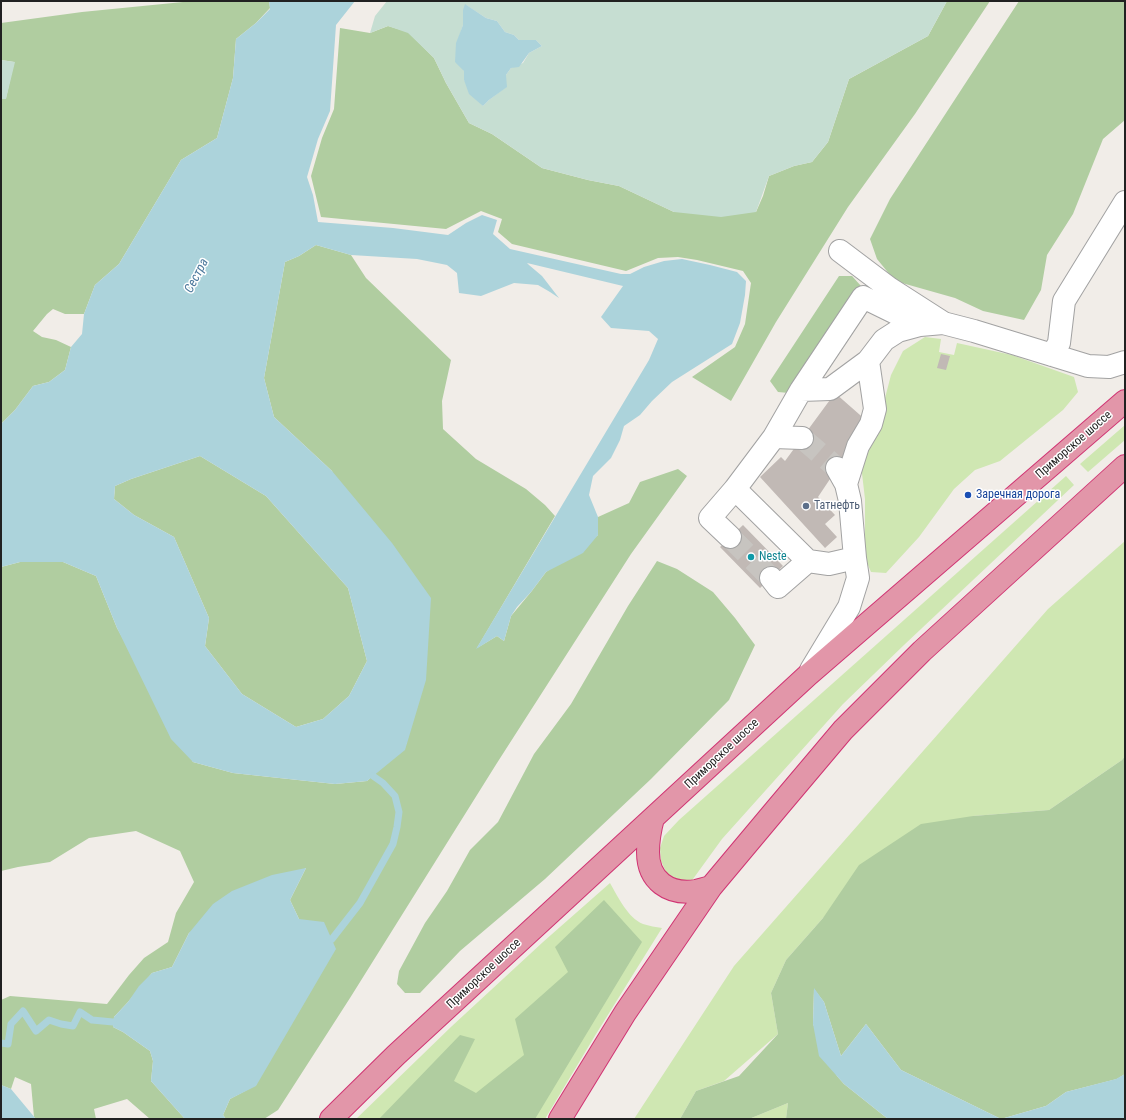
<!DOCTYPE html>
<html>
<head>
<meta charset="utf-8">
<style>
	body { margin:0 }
	#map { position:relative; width:1126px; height:1120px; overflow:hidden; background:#f1ede8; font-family:"Roboto Condensed",sans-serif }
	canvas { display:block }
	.frame { position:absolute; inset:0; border:2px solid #212121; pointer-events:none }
</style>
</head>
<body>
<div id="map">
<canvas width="1126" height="1120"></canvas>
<div class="frame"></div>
</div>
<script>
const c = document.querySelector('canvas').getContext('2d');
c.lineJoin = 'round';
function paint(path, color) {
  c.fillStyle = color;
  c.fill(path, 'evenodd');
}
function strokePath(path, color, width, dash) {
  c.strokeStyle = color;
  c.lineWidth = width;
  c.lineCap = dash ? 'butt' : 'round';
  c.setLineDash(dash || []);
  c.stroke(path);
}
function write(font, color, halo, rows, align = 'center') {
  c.font = font + ' "Roboto Condensed",sans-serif';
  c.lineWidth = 3;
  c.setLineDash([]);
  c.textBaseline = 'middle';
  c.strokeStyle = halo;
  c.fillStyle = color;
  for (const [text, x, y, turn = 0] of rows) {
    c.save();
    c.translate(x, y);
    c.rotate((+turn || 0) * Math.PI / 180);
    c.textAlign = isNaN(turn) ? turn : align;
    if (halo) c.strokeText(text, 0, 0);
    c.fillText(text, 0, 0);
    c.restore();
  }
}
const grass = new Path2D(`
	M925,337L941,339L939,352L954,355L957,343L1012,355L1074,377L1078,392L1063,410L1000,461L975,470L954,489L919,537L886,573L871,572L865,558V499L861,465L879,421L891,375L903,351Z
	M1125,425V440L1088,472L1080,464Z
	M1066,476L1074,485L904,645L843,704L722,839L693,879L687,883H680L667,874L661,861L660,848L664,836L679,820Z
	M1125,541V756L1122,760L1049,810L973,816L823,918L786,960L771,993L778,1034L724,1081L696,1091L680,1119H634L734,966L1048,609Z
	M610,883C618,897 628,918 643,924C649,926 656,927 662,928L596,1034L545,1119H356L452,1026L543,942Z
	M788,1103L786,1119H749Z`);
const forest = new Path2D(`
	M193,1H269L270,8L256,23L236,39L233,78L217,138L181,160L119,264L95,285L84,314H65L53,309L47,314L33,331L42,337L56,340L71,347L65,370L49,382L33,386L15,410L1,424V99L6,98L14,62L1,60V23L82,12Z
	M947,1H990L915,114L848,207L776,322L731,401L692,377L735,347L745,324L751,283L743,271L697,260L678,257L658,258L626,271L512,244L498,232L502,219L481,211L446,229L321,217L311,176L322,138L334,109L340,28L370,33L388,26L408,32L434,58L446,83L469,123L492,134L542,168L588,180L619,186L674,212H756L763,196L769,176L794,166L812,162L828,142L849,79L928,36Z
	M1019,1H1125V120L1103,139L1073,214L1047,255L1041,290L1024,320L983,311L955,298L895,281L877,259L870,239L890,199Z
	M316,245L351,255L366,278L451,360L442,401L443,429L476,459L526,489L545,505L555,516L477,648L497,636L504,641L511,616L531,592L546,572L598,535V517L629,503L640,482L678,469L687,476L631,554L497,763L350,998L278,1110L264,1119H226L223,1115L230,1099L256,1085L299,919L290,900L306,868L189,933L172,967L152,973L128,1002L114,1017L113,1027L123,1032L150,1051L153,1061L151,1081L185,1119H150L127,1099L94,1109L96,1119H36L34,1117L31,1084L15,1077L11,1089L1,1085V1000L10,996L107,1004L129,975L144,958L168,942L176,913L194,882L180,851L136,831L89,838L50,862L18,867L1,871V567L20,562H63L96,576L117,628L193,762L233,773L335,784L367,781L407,743L332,471L274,417L264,378L285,262L299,256Z
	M839,276H852L861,286L789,393L778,392L770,381Z
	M200,456L266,496L348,588L367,661L349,696L323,719L296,727L242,694L205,646L209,618L174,537L134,515L114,499L115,486L131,479Z
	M657,561L677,569L713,592L735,618L755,645L729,700L651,779L545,879L460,951L420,993H405L397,984L399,971L425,923L447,891L470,850L498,822L534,754L571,704L628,606Z
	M1125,756V1074L1117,1079L1066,1092L1046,1106L1001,1119L901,1070L866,1024L841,1056L824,1002L814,989L813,1024L837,1076L844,1084L888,1119H786L788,1103L749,1119H680L696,1091L739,1076L778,1034L771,993L786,960L823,918L859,865L921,824L973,816L1049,810L1122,760Z
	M604,900L642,942L535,1119H379L460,1035L475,1039L454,1081L476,1093L524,1055L515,1019L568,972L555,947Z`);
const wetland = new Path2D(`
	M387,1H947L928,36L849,79L828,142L812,162L794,166L769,176L756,212L721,217L674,212L619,186L588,180L542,168L492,134L469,123L446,83L434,58L408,33L388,26L370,33L375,16ZM466,5L486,18L497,21L505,32L514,35L519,40H536L542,46L529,53L523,63L511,68L506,75V87L489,100L483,106L464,80V71L457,43L463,25Z
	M1,60L15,62L6,99H1Z`);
const water = new Path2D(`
	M269,1H355L336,25L330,111L318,139L307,177L313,195L318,222L393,228L448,235L466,223L482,215L497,220L493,234L510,249L621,274H630L644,267L664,261L682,259L710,265L737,272L746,281L745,295L740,323L732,344L672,382L652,401L640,415L624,426L620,440L611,458L593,476L589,495L598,517V535L583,553L546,572L531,592L517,607L511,616L504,641L497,636L476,649L649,360L658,339L649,331L611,328L601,317L623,286L527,263L529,265L542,276L559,298L550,292L538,285L514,283L481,296L459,293L457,273L447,265L417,259L351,255L316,245L299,256L285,262L264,378L274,417L332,471L392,543L431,598L426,680L405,750L367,781L335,784L233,773L193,762L171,739L117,628L96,576L63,562H20L1,567V424L15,410L33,386L49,382L65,370L71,347L82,334L84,314L95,285L119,264L181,160L217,138L233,78L236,39L256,23L270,9ZM200,456L266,496L348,588L367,661L349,696L323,719L296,727L242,694L205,646L209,618L174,537L134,515L114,499L115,486L131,479Z
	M465,4L486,18L497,21L505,32L514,35L519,40H536L542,46L529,53L519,67L511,68L506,75L507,87L489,100L483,106L469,94L464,80V71L455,62L456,43L463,25V10Z
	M306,868L290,900L299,919L324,922L336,949L256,1086L230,1099L223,1115L226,1119H185L151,1081L153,1061L150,1051L123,1032L113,1027L114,1017L128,1002L139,986L152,973L172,967L189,933L213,904L232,891L272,875Z
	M814,988L824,1002L841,1056L866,1024L901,1070L1001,1119L1046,1106L1066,1092L1116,1079L1125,1074V1119H888L844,1084L819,1056L813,1024Z
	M1,1085L11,1089L36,1119H1Z`);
const stream = new Path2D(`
	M332,939L360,903L393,844L397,827L399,812L395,796L383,783L373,776
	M1,1043L8,1044L11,1024L23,1011L36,1031L49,1020L61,1024L73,1026L80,1012L92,1020L113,1022`);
const building = new Path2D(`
	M941,354L950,356L946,370L937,368Z
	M835,393L868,422L818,497L835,515L825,524L837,537L825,548L760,477L781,457L785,461Z
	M743,525L783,566L760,588L720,547Z`);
const minorTunnel = new Path2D(`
	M802,438L837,468
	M730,537L771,578`);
const minor = new Path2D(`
	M840,251L889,288L942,322
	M1052,355L1059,343L1064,301L1125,202
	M801,390L863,297L920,325
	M802,438L774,437L801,390L830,389L868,361L884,340L898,331L920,325L943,323L974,331L1088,366L1109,367L1125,362
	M846,484L858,446L871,424L875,409L868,361
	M735,489L808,561L829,564L855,558
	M730,537L710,518L735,489L774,437
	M771,578L778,587L808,561
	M811,670L849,607L858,578L855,558L850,501L846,484L837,468`);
const highway = new Path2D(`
	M653,818C650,829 648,840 648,852C648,881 669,895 696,891C701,890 706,888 711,887
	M331,1119L396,1055L808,675L1125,401
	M560,1119L625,1013L711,887L778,807L843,730L922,651L1125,466`);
const markers = [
	[968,495,4,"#1a4fb4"],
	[806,506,4,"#5c6f8a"],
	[751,557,4,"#0f9aa8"]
];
const streetNames = [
	["Приморское шоссе",1074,445,-41],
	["Приморское шоссе",722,754,-43],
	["Приморское шоссе",484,974,-43]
];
const transitNames = [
	["Заречная дорога",976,495]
];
const serviceNames = [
	["Татнефть",814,506]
];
const cultureNames = [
	["Neste",759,557]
];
const waterNames = [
	["Сестра",197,276,-63]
];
paint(grass, '#cfe7b2');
paint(forest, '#b0cda0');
paint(wetland, '#c6ded2');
paint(water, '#acd3db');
strokePath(stream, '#acd3db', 7);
paint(building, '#c1b9b5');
strokePath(minorTunnel, '#c7c4c0', 22, [22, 11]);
strokePath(minor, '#a2a2a2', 24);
strokePath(highway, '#d03473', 24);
strokePath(minor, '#fff', 22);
strokePath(highway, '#e296a9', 22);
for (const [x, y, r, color] of markers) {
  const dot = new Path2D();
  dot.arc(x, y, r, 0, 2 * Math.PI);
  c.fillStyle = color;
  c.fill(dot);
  strokePath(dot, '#fff', 1.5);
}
write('12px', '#212121', '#fff', streetNames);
write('12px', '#164399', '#fff', transitNames, 'left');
write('12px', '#4e5e75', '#fff', serviceNames, 'left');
write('12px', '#0d838f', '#fff', cultureNames, 'left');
write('italic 13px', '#4c789c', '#fff', waterNames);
</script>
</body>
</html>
